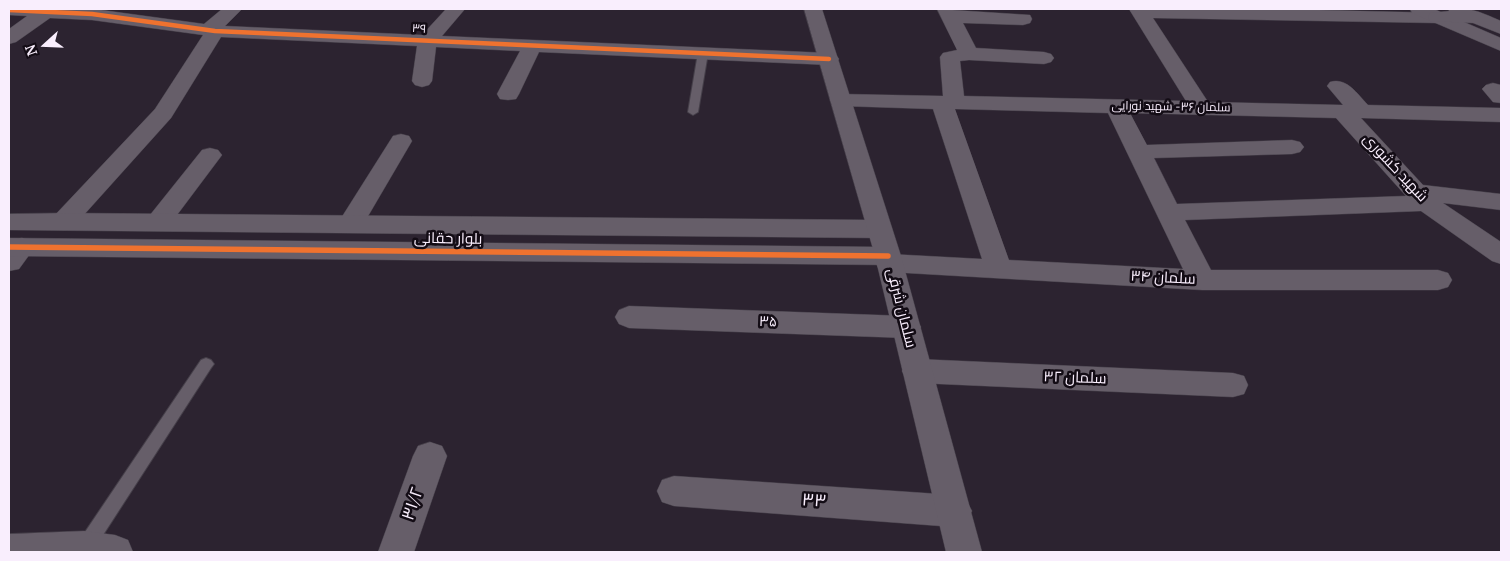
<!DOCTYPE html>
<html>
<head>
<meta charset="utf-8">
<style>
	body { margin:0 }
	#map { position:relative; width:1510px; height:561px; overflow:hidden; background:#2c2330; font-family:"PT Serif",serif }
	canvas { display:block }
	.frame { position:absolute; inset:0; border:10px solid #f9eefd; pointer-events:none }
	.north { position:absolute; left:20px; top:20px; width:50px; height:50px; -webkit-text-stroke:4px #130c15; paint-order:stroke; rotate:250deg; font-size:14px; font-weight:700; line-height:20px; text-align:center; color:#f9eefd }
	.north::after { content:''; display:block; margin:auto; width:18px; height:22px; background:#f9eefd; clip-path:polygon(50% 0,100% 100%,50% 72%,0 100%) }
</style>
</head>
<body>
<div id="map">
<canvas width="1510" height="561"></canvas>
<div class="frame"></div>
<div class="north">N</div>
</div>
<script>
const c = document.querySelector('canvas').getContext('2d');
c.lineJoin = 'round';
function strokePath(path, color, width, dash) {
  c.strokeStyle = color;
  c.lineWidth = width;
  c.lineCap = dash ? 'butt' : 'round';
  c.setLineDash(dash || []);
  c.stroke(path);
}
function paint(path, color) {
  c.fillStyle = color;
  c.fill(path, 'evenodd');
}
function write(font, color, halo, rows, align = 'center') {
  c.font = font + ' "PT Serif",Cairo,serif';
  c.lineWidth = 5;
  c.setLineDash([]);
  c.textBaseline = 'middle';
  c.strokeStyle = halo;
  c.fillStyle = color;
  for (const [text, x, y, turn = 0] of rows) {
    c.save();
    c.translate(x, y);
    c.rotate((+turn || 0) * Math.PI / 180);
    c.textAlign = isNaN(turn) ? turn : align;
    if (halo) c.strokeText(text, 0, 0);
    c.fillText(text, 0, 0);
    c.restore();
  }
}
const service = new Path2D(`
	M703,50L708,53L698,112L693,115L688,112L698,53Z
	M206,358L211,360L214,364L211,368L92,552H78L76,547L79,541L201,360Z`);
const minor = new Path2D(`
	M9,9H94L204,24L222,9H242L225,26L422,35L446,9H465L442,36L829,53L836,55L839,59L836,63L829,65L539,52L519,94L516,99L508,100L500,99L497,94L520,51L436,47L432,81L429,85L422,87L415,85L412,81L417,46L221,37L171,118L73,227L64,229L55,227L51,221L55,215L155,109L203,35L92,20L50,18L16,42L9,44V29L27,16L9,15Z
	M937,9L1030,15L1032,19L1030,23L1023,25L963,23L976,48L1044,52L1051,54L1054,58L1051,62L1044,64L969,60L960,61L964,96L1186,101L1129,9H1278L1444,13L1446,17L1444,21L1437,23L1153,18L1208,102L1343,105L1327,86L1330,82C1347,77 1357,94 1368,105L1501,108V122L1361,118L1423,185L1501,194V210L1443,203L1501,242V264L1492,261L1421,211L1185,220L1211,270H1438L1448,273L1452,280L1448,287L1438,290H1202L889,272L879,270L876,263L879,256L889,254L982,259L933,109L841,106L833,105L830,100L833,95L841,94L943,96L940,57L943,53L957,50ZM955,109L1108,113L1183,269L1009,260ZM1130,113L1336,118L1406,196L1177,204L1154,158L1292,154L1300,152L1304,147L1300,142L1292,140L1147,145Z
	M1493,83L1501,85V103L1493,102L1482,89L1486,85Z
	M401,134L409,136L412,141L364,223L360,229L351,231L342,229L338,223L393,136Z
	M210,148L218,150L222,155L168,227L159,229L150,227L146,221L150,215L202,150Z
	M22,238L31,241L35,247L19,269L9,271V245L13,241Z
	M629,306L906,316L916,319L921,327L916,335L906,338L629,328L619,324L615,317L619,310Z
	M917,359L1233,373L1244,376L1248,385L1244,394L1233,397L917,383L906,379L902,371L906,363Z
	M430,442L442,446L447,456L414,552H378L413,456L418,446Z
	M674,476L954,495L966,500L972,511L966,522L954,527L674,506L662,502L657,491L662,480Z
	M84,531L115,535L128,540L133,552H9V534Z`);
const tertiary = new Path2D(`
	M1410,9H1434L1501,38V51L1412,13Z
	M64,213L879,220L888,223L892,229L888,235L879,238L9,230V214Z
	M9,238L888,247L897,250L901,256L897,262L888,265L9,256Z`);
const secondary = new Path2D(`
	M804,9H822L901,256L982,552H946L875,256Z
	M1448,9C1471,7 1480,12 1501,21V34L1473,23L1430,21L1428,17L1430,13L1449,11Z`);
const cyclewayFar1 = new Path2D(`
	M9,10L92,14L215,31L829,59`);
const cycleway = new Path2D(`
	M9,247L888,256`);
const farStreetnames = [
	["۳۹",419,29,3],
	["سلمان ۳۶- شهید نورایی",1171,107,1]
];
const streetNames = [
	["شهید کشوری",1395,168,47],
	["بلوار حقانی",448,239,1],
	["سلمان ۳۴",1163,278,3],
	["سلمان شرقی",901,308,76],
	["۳۵",768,322,2],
	["سلمان ۳۲",1075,378,2]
];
const nearStreetnames = [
	["۳۳",814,501,4],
	["۳۱/۲",413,504,-71]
];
strokePath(service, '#453f49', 2);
strokePath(minor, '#453f49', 1);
strokePath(tertiary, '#453f49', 1);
strokePath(secondary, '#453f49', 1);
paint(service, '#665e69');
paint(minor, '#665e69');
paint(tertiary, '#665e69');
paint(secondary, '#665e69');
strokePath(cyclewayFar1, '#ef722f', 4.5);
strokePath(cycleway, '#ef722f', 5.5);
write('12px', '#f9eefd', '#130c15', farStreetnames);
write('15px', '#f9eefd', '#130c15', streetNames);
write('18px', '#f9eefd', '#130c15', nearStreetnames);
</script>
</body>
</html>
